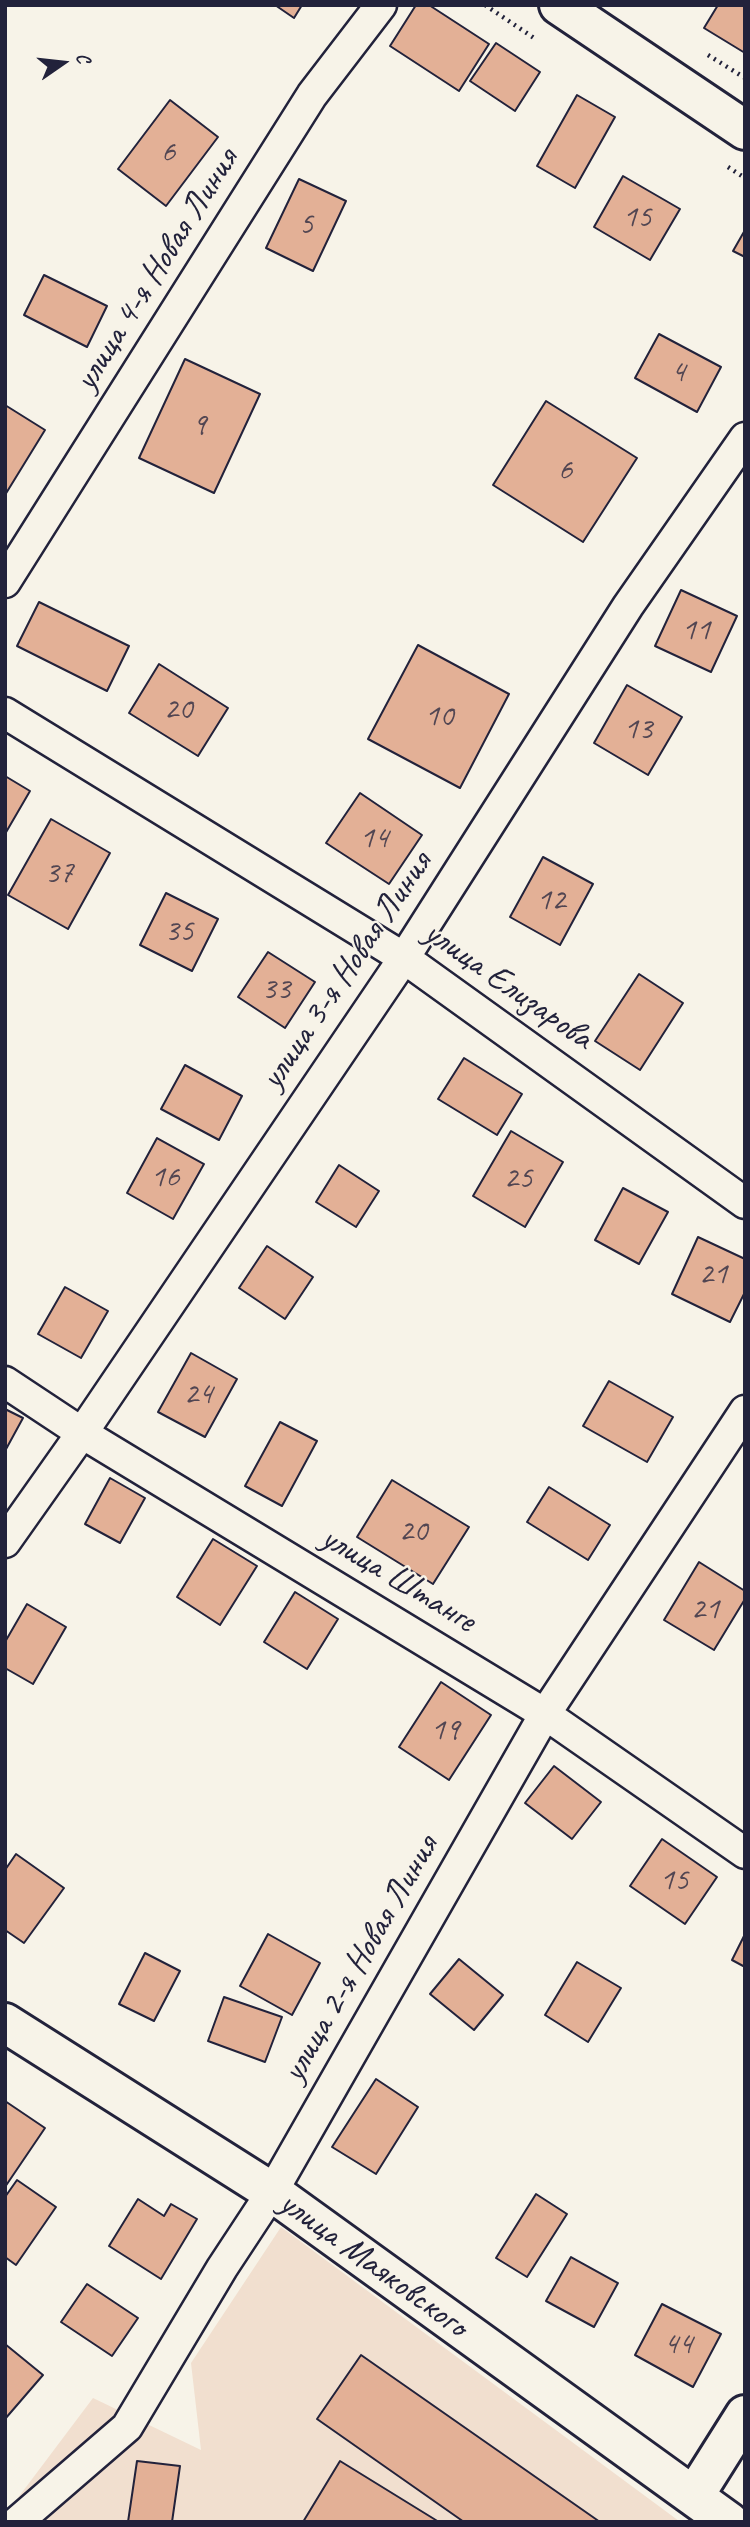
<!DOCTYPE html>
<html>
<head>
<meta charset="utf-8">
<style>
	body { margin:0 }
	#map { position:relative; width:750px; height:2527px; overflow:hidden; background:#f7f3e8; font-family:Caveat,sans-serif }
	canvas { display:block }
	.frame { position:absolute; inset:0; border:7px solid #22223b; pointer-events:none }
	.north { position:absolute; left:28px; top:28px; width:70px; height:70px; -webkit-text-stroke:5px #f7f3e8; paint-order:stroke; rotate:76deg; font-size:19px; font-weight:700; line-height:28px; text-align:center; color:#22223b }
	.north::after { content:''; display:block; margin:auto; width:24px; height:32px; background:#22223b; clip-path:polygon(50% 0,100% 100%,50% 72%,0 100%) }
</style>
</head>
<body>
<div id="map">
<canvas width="750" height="2527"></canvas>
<div class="frame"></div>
<div class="north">С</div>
</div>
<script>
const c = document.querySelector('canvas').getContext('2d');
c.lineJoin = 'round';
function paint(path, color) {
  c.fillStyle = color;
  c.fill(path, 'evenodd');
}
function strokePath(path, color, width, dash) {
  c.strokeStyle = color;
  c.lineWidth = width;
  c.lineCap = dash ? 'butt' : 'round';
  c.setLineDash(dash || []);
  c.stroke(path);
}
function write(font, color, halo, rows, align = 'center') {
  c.font = font + ' Caveat,sans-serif';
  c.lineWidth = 5;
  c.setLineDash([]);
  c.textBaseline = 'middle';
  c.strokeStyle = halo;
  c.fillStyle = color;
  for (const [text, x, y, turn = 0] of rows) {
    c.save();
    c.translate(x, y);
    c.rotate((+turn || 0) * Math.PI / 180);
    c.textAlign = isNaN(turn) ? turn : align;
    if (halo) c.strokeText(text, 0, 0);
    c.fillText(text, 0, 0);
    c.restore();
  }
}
const built = new Path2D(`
	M281,2227L679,2521L5,2522V2515L93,2398L201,2450L191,2363Z`);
const building = new Path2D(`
	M275,5H302L294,18Z
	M416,5H429L489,44L459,91L390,46Z
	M718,5H745V53L704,28Z
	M496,43L540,72L515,111L470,81Z
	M577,95L615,117L575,188L537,166Z
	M170,100L218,137L166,206L118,169Z
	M623,176L680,209L650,260L594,227Z
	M299,179L346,201L313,271L266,248Z
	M745,230V257L733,251Z
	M44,275L107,306L87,347L24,315Z
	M659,334L721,367L697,412L635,378Z
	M185,359L260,394L214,493L139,458Z
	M546,401L637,458L583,542L493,485Z
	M5,405L45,430L5,495Z
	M681,590L737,616L711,672L655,646Z
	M39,602L129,646L107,691L17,646Z
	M418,645L509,694L460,788L368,739Z
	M159,664L228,708L198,756L129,713Z
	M627,685L682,717L648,775L594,743Z
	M5,776L30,791L5,834Z
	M360,793L422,835L389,884L326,843Z
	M51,819L110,853L68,929L8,895Z
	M543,857L593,884L560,945L510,917Z
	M166,893L218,919L192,971L140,945Z
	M268,952L315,982L285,1028L238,997Z
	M639,974L683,1003L640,1070L595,1041Z
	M464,1058L522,1094L497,1135L438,1099Z
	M185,1065L242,1096L219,1140L161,1109Z
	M511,1131L563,1162L525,1227L473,1196Z
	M157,1138L204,1164L173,1219L127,1193Z
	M339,1165L379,1191L356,1227L316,1202Z
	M623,1188L668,1212L639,1264L595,1240Z
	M698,1237L745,1259V1292L730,1322L672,1294Z
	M267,1246L313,1277L285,1319L239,1288Z
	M65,1287L108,1311L81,1358L38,1334Z
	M191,1353L237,1379L205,1437L158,1412Z
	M609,1381L673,1417L647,1462L583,1426Z
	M5,1409L23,1418L5,1451Z
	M280,1422L317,1441L282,1506L245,1486Z
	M110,1478L145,1498L120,1543L85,1524Z
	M392,1480L469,1527L433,1584L357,1537Z
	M549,1487L610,1525L588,1560L527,1522Z
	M213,1539L257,1566L220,1625L177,1597Z
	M699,1562L745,1591V1599L714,1650L664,1620Z
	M295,1592L338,1619L307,1669L264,1642Z
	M27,1604L66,1627L33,1684L5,1668V1642Z
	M441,1682L491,1715L449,1780L399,1747Z
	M554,1766L601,1802L572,1839L525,1803Z
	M662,1839L717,1877L685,1924L630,1886Z
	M16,1854L64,1888L24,1943L5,1930V1870Z
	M268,1934L320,1963L292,2015L240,1986Z
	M745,1934V1967L732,1960Z
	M145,1953L180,1971L154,2021L119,2004Z
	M459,1959L503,1995L474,2030L430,1994Z
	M577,1962L621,1988L588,2042L545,2015Z
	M224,1997L282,2017L265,2062L208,2041Z
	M376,2079L418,2107L376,2174L332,2147Z
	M5,2101L45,2128L5,2187Z
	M17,2180L56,2207L16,2265L5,2257V2197Z
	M536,2194L567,2214L527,2277L496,2258Z
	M138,2199L164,2216L171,2204L197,2219L161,2279L109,2246Z
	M571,2257L618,2283L594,2327L546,2301Z
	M87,2284L138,2318L112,2356L61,2322Z
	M662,2304L721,2334L693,2387L635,2355Z
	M5,2344L43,2375L5,2419Z
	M361,2355L600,2522H464L317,2419Z
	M137,2461L180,2466L172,2522H128Z
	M340,2461L439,2522H303Z`);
const path = new Path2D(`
	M485,5L534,38
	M708,55L745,78
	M728,167L745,178`);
const street = new Path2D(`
	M5,582L312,95L381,5
	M5,713L404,958L745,1203
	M5,1382L82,1433L545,1714L745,1853
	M5,1542L82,1433L404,958L628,606L745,438
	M17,2522L127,2427L222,2268L272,2192L545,1714L745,1411`);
const secondary = new Path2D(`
	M559,5L745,130
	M5,2023L272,2192L729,2522
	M694,2496L745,2415`);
const numberNames = [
	["6",168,153],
	["15",637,218],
	["5",306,225],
	["4",678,373],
	["9",199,426],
	["6",565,471],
	["11",696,631],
	["20",178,710],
	["10",439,717],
	["13",638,730],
	["14",374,839],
	["37",59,874],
	["12",551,901],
	["35",179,932],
	["33",276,990],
	["16",165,1178],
	["25",518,1179],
	["21",713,1275],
	["24",198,1395],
	["20",413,1532],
	["21",705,1610],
	["19",445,1731],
	["15",674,1881],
	["44",678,2345]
];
const streetNames = [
	["улица 4-я Новая Линия",157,270,-58],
	["улица 3-я Новая Линия",347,971,-56],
	["улица Елизарова",508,986,35],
	["улица Штанге",398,1580,31],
	["улица 2-я Новая Линия",361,1959,-60],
	["улица Маяковского",373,2265,36]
];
paint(built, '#f1dfcf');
paint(building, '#e3b096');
strokePath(building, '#22223b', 2);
strokePath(street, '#22223b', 35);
strokePath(secondary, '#22223b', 44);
strokePath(path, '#22223b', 4.5, [2, 5]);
strokePath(street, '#f7f3e8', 30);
strokePath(secondary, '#f7f3e8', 38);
write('32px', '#524652', null, numberNames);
write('35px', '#22223b', '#f7f3e8', streetNames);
</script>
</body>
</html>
